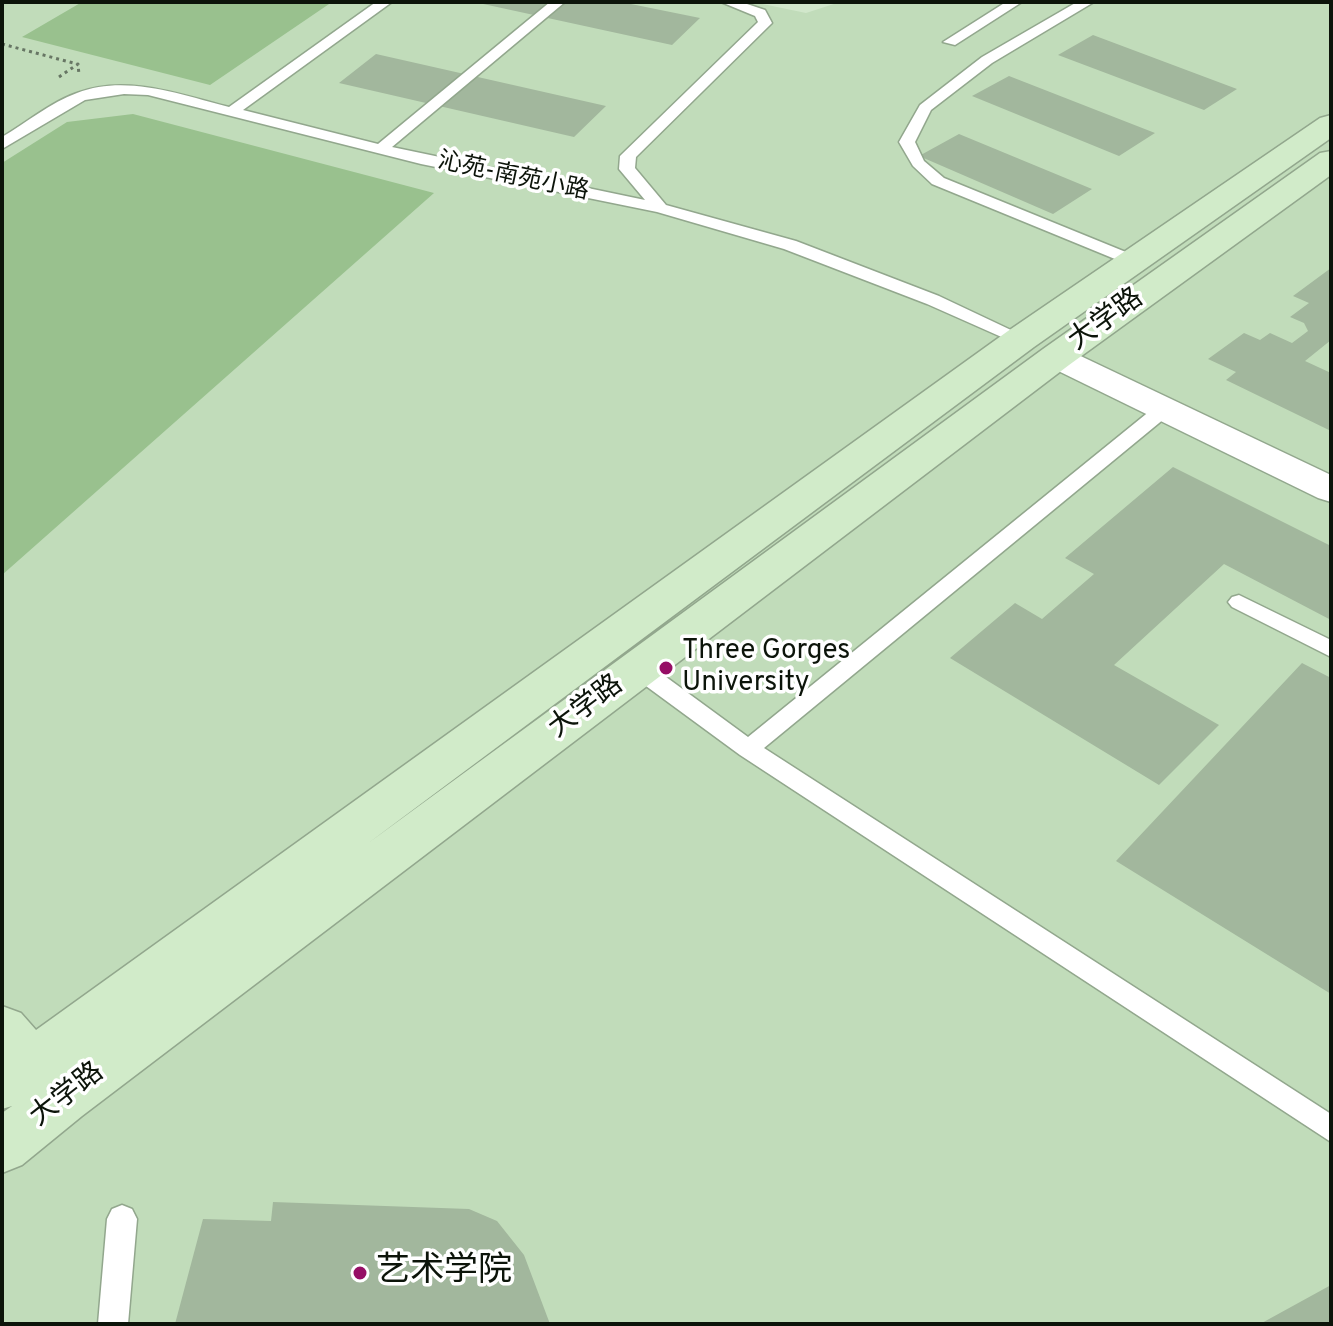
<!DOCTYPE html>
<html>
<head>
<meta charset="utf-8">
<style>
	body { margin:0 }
	#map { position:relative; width:1333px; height:1326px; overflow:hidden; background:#d1e7cb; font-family:Overpass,sans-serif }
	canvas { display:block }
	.frame { position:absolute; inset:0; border:4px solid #0c140a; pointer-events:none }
</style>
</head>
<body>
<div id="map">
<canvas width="1333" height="1326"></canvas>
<div class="frame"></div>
</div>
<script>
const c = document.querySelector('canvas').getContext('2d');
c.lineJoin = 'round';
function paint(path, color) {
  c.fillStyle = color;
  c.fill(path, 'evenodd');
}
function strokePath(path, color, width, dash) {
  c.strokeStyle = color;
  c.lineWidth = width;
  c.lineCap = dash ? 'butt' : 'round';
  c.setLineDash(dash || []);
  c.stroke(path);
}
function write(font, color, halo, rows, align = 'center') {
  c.font = font + ' Overpass,"Noto Sans SC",sans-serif';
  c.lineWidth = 7;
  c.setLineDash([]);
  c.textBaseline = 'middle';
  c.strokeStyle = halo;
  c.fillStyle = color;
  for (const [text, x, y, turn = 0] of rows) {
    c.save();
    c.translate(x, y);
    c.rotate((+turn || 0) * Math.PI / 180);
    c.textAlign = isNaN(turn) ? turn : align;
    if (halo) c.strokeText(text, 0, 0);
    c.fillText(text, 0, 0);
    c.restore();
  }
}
const built = new Path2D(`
	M2,2H753L806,13L840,2H1331V1324H2Z`);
const green = new Path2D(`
	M82,2H332L210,85L22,37Z
	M133,114L434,193L2,575V163L67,122Z`);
const building = new Path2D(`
	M474,2H621L700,18L672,45Z
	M1093,35L1237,89L1204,110L1058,55Z
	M376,54L606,106L574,137L339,83Z
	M1009,76L1155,133L1119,156L972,96Z
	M959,134L1092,189L1053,214L919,156Z
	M1331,268V340L1305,361L1331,373V431L1226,380L1236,372L1208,359L1244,333L1260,340L1270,333L1292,343L1308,331L1304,323L1290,317L1309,303L1293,296Z
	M1173,467L1331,546V620L1224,564L1114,665L1219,725L1159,785L950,658L1015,603L1042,619L1094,574L1065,558Z
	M1302,663L1331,678V994L1116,861Z
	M273,1202L469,1209L497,1221L524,1255L550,1324H175L203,1219L271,1221Z
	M1331,1285V1324H1260Z`);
const path = new Path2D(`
	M2,44L77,64
	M59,77L78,64L79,75`);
const lane = new Path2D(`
	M376,2H392L243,110L378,144L550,2H565L392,147L645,200L619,169L620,156L758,22L755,16L721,2H741L765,10L772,23L636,157L635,168L666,205L796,241L939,296L1030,339L1021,344L1015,343L927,304L784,249L657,212L421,164L148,95L124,94L85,100L2,149V137C26,123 51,102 77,93C126,74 181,95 229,107Z
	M1006,2H1022L955,45L943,42Z
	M1077,2H1094L992,63L931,110L915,142L924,161L944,178L1138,257L1140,261L1138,265L1132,266L932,184L913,166L899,142L920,105L982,57Z
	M1163,404L1170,406L1172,410L1170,414L764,748L1331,1114V1142L740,755L631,675L628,669L631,663H647L748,737L1156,406Z
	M1239,595L1331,640V657L1232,607L1228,602L1232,597Z
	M122,1205L132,1209L137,1219L128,1324H98L107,1219L112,1209Z`);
const street = new Path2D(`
	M1056,347L1068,350L1331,475V502L1318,498L1044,364L1039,357L1044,350Z`);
const secondary = new Path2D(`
	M1331,115V138L1034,347L367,844L1043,349L1320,153L1331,151V175L1069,365L82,1116L22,1165L2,1173V1113L12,1106L2,1109V1006L21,1013L36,1030L1008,331L1320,118Z`);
const markers = [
	[666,668,8,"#960e65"],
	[360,1273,8,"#960e65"]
];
const farStreetnames = [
	["沁苑-南苑小路",513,178,12]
];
const streetNames = [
	["大学路",1107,321,-36],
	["大学路",587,708,-37],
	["大学路",68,1096,-38]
];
const poiNames = [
	["Three Gorges",682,652],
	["University",682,684]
];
const nearPoinames = [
	["艺术学院",376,1273]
];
paint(built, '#c1dcba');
paint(green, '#99c18e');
paint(building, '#a2b79d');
strokePath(lane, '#92a78d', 3);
strokePath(street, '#92a78d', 3);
strokePath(secondary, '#92a78d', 3);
strokePath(path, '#677664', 3, [3, 4]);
paint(lane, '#fff');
paint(street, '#fff');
paint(secondary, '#d1ebc9');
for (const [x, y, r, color] of markers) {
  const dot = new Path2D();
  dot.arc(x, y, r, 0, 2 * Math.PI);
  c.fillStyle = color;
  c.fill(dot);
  strokePath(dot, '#fff', 3);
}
write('24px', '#0c140a', '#fff', farStreetnames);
write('28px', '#0c140a', '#fff', streetNames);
write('28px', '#0c140a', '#fff', poiNames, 'left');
write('34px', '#0c140a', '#fff', nearPoinames, 'left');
</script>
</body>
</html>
